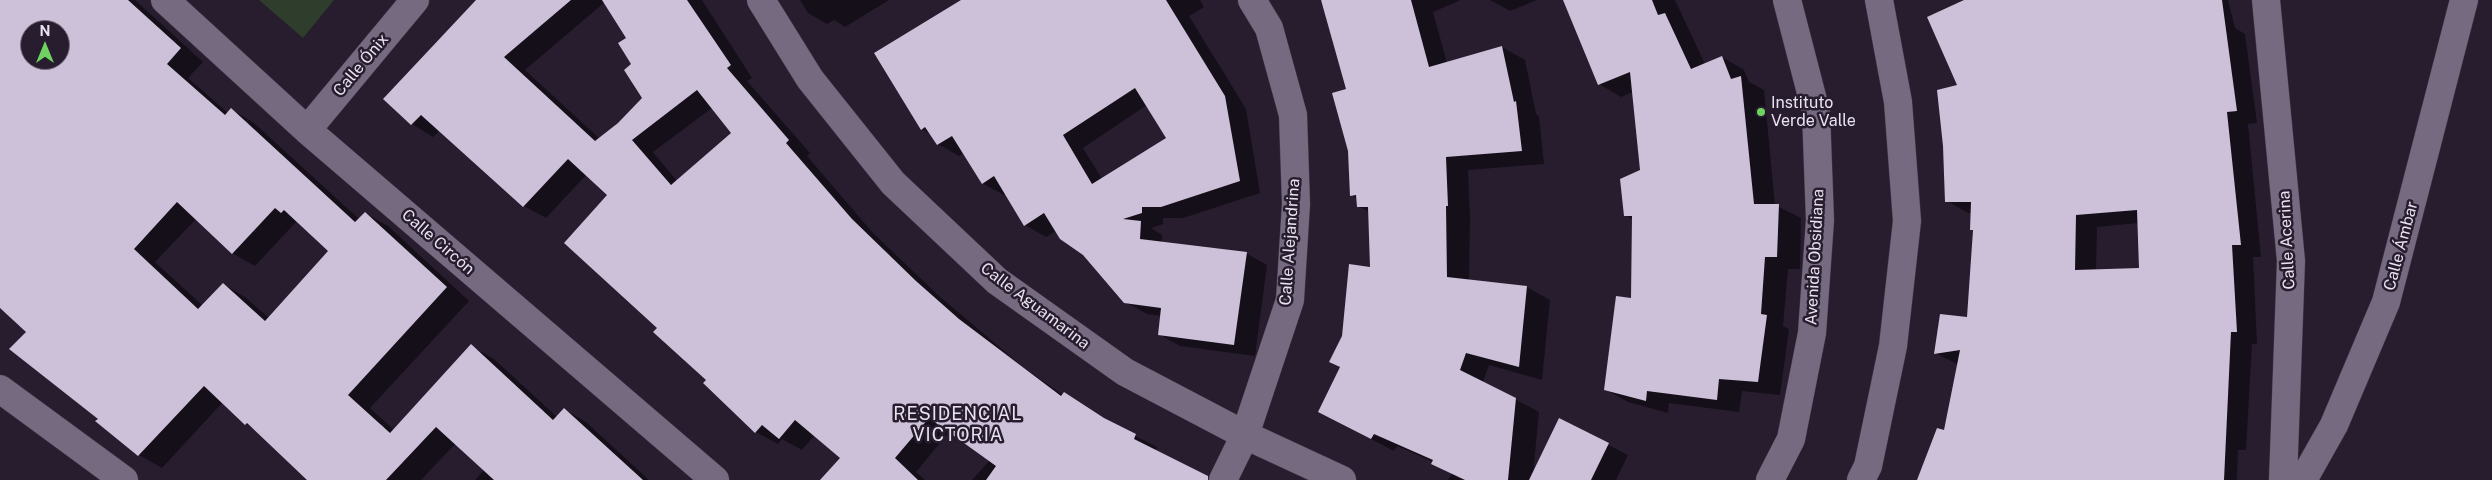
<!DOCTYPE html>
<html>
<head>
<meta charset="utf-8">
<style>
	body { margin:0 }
	#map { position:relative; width:2492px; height:480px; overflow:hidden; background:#271d2f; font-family:"Public Sans",sans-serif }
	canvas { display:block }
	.north { position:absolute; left:20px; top:20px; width:50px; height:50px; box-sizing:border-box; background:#271d2f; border:1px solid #756c7c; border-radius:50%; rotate:0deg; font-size:14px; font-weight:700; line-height:20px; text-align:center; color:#e9e3f0 }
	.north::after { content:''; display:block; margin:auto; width:18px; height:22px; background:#6fd360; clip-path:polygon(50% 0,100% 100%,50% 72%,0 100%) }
</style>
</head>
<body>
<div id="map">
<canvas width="2492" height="480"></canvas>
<div class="north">N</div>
</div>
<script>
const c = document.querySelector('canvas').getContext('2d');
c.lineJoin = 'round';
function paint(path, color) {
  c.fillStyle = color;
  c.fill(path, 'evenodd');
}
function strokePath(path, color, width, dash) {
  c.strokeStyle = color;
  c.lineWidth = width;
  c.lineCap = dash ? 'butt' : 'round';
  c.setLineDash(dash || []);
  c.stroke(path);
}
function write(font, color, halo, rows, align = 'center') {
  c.font = font + ' "Public Sans",sans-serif';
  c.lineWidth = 5;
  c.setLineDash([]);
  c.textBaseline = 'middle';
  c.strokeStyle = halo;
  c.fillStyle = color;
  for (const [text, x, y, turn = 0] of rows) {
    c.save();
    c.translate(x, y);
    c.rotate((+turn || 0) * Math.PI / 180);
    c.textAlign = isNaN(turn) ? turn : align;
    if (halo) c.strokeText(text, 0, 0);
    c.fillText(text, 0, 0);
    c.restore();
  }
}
const green = new Path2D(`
	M259,0H334L303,38Z`);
const shadow = new Path2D(`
	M0,0H135L203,62L188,78L228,113L231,109L254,123L359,219L365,213L388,226L469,301L370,408L394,430L471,346L494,359L557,417L564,409L586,422L649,480H475L484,470L456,443L421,480H308L257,431L246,424L223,402L162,468L139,455L97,421L100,419L27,332L0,307ZM30,30H60V60H30ZM196,219L232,253L255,266L297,221L330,251L269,318L245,297L223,284L203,306L155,262Z
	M489,0H702L752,78L747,81L810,153L807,156L873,233L938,295L1023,367L1063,395L1064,393L1114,425L1157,447L1155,451L1201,480H972L990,460L950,431L916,472L925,480H821L841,458L815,435L802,450L782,439L778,444L756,432L658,328L609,195L587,174L546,218L524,206L440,130L433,137L412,124L385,99ZM605,2L628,38L633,65L644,98L619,124L600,139L525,70ZM712,108L732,134L677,181L653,152Z
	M800,0H889L845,27L834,20L827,24L808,13Z
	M963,0H1200L1204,7L1189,16L1246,109L1260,193L1183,218H1163V224L1151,228L1162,235V243L1246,253L1267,265L1255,356L1180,346L1159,334L1161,316L1147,314L1125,302L1084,254L1056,231L1046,237L1025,225L1006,194L1004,195L982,183L964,153L959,156L938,144L932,135L922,129ZM1147,105L1168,139L1102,179L1083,148Z
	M1320,0H1461L1433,12L1447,63L1502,47L1525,60L1536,114L1539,116L1544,164L1468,170L1470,218L1469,280L1527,287L1550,300L1542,380L1489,365L1483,382L1539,412L1533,474L1559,420L1628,455L1616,480H1448L1452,474L1433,462L1397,446L1394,451L1319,412L1341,368L1330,362L1343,337L1371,268L1369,212L1358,206L1357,199L1352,195L1347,90L1327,14Z
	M1490,0H1537L1510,11Z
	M1564,0H1675L1705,64L1722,57L1744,70L1749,82L1764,90L1775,205L1801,218L1800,269H1788L1783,326L1789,329L1780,395L1742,391L1739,412L1669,403L1668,413L1628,402L1605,389L1632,300L1633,220L1625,215L1642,171L1633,92L1621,97L1599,84Z
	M1967,0H2228L2235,28L2245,34L2257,123L2248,124L2261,257H2253L2257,344H2252L2246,450H2238L2237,480H1918L1945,432L1959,365L1935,353L1968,319L1973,271L1972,213H1968L1947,201ZM2139,223L2140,269L2096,270L2097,227Z`);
const building = new Path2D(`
	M0,0H128L181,48L167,64L225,115L231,108L355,222L365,212L447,287L348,395L390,433L471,344L553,420L564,408L643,480H494L436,427L386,480H307L247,423L245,425L204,386L138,456L95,421L98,419L9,349L26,332L0,308ZM30,30H60V60H30ZM177,202L232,254L275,208L281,213L284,210L328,251L265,321L223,283L198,309L134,249Z
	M476,0H571L504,57L595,141L618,123L642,98L624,70L631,64L618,43L626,38L602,0H687L731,65L727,68L789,140L786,143L852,219L916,281L959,319L1061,396L1064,392L1104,418L1136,434L1134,439L1208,476V480H986L996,466L929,418L895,458L918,480H820L840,458L795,420L779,439L762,425L755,433L703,383L706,380L653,332L657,328L564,243L607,195L568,159L523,207L421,115L411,125L383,99ZM697,90L731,133L671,185L632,140Z
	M961,0H1166L1225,96L1240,181L1161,207H1142V213L1123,219L1141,221L1140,239L1247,252L1234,345L1158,335L1161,308L1124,303L1083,255L1060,239L1044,213L1024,226L994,176L982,184L952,136L937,145L925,127L921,130L874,53ZM1135,88L1166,138L1092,184L1063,135Z
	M1321,0H1411L1429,67L1502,46L1514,102L1516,101L1522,151L1446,157L1448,206H1446L1447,277L1527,286L1519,367L1466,353L1460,370L1516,398L1508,480H1465L1431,464L1433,460L1374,434L1371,439L1318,412L1340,367L1329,362L1342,336L1349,264L1370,267L1368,207H1357L1356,195L1350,196L1348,151L1332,93L1346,89Z
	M1563,0H1652L1658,15L1665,13L1691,69L1722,56L1731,79L1741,76L1754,204H1779L1777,257H1765L1761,314L1767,315L1758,382L1719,379L1717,400L1647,391L1646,401L1604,390L1616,296L1631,298L1632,216H1624L1620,179L1640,170L1630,72L1598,85Z
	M1964,0H2222L2237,111L2227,112L2241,245H2232L2237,332H2231L2224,480H1917L1937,428L1944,430L1960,350L1934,354L1940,314L1967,317L1973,230H1970L1971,202H1945L1943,146L1937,90L1957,85L1927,17ZM2137,210L2139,268L2075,270L2076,215Z
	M1559,418L1609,443L1591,480H1529Z`);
const minor = new Path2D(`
	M165,0L307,130L715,480
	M761,0L810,79L893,183L997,281L1125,372L1245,435L1342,480
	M2266,0L2291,261L2283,480
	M307,130L415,0
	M1223,480L1245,435L1290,300L1296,204L1293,115L1269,28L1252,0
	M2303,480L2334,425L2386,302L2464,0`);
const tertiary = new Path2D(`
	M1770,480L1791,439L1812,333L1820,220L1816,112L1787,0
	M1861,480L1868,466L1893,346L1907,221L1898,102L1879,0`);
const secondary = new Path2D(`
	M0,389L124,480`);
const markers = [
	[1761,112,5,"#6fd360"]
];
const streetNames = [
	["Calle Ónix",361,65,-50],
	["Calle Acerina",2287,240,-93],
	["Calle Circón",438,242,41],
	["Calle Alejandrina",1290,242,-86],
	["Calle Ámbar",2401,246,-75],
	["Avenida Obsidiana",1815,257,-87],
	["Calle Aguamarina",1035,306,37]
];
const poiNames = [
	["Instituto",1771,103],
	["Verde Valle",1771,121]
];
const neighbourhoodNames = [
	["RESIDENCIAL",958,414],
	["VICTORIA",958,435]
];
paint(green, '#2f3d2c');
paint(shadow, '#0007');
paint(building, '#cdc0d9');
strokePath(minor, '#403747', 29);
strokePath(tertiary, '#403747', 29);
strokePath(secondary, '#403747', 29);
strokePath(minor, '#756a80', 28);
strokePath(tertiary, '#756a80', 28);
strokePath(secondary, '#756a80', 28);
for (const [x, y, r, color] of markers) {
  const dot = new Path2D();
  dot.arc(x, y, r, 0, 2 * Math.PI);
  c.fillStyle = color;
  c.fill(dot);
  strokePath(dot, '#271d2f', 2);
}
write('16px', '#e9e3f0', '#271d2f', streetNames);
write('16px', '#e9e3f0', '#271d2f', poiNames, 'left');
c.letterSpacing = '1px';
write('18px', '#e9e3f0', '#271d2f', neighbourhoodNames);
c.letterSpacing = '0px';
</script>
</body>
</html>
